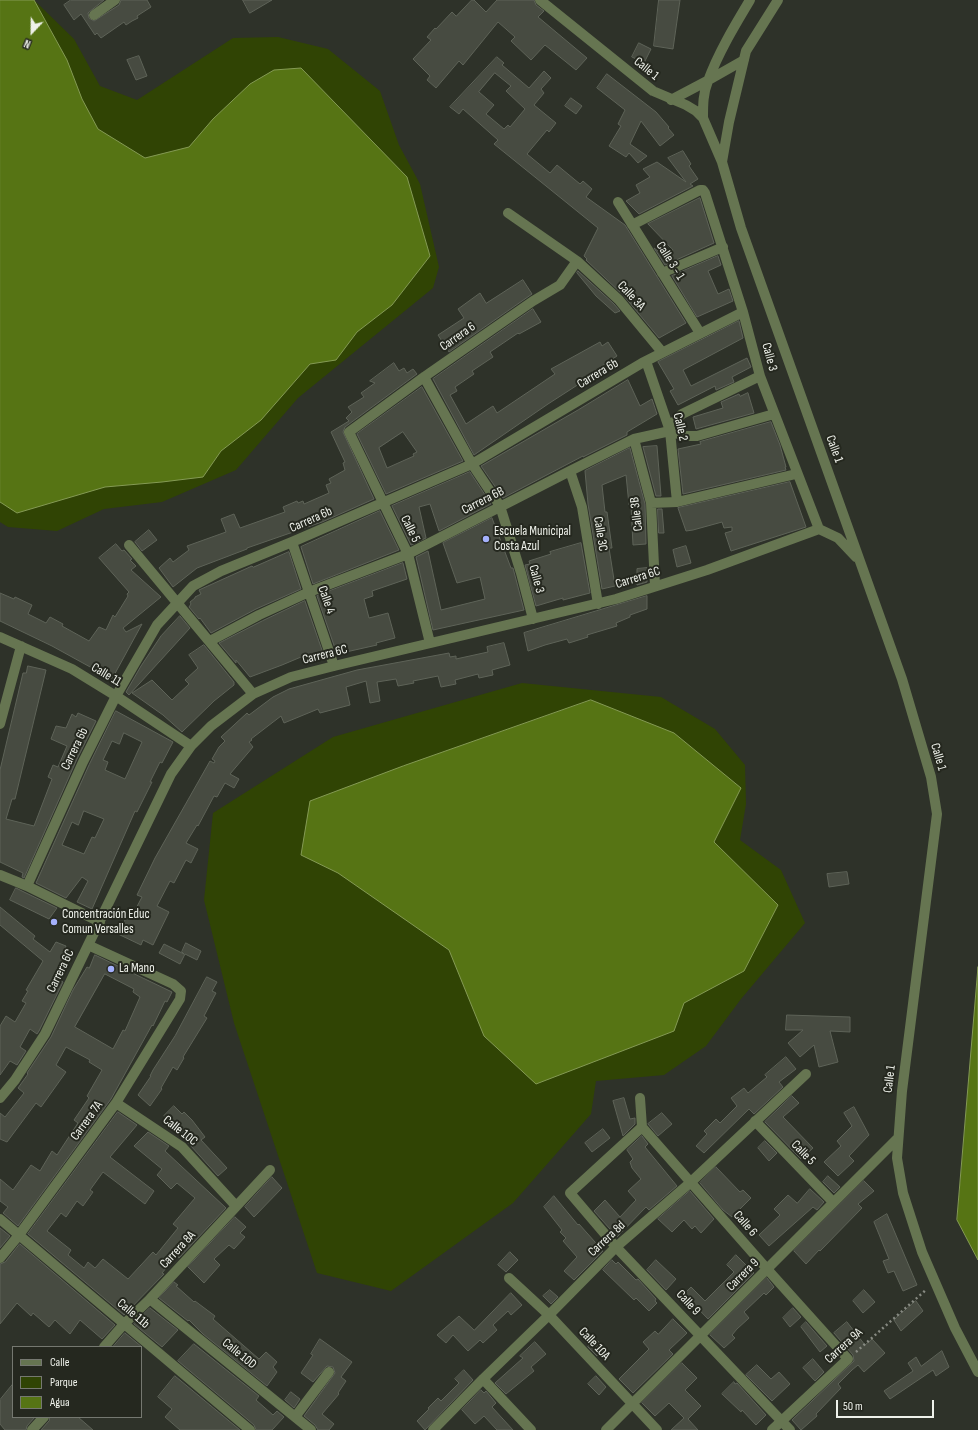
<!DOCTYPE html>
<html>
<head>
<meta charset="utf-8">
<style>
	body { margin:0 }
	#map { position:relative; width:978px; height:1430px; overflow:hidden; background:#2e3229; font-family:"Sofia Sans Condensed",sans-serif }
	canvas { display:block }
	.legend { position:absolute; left:12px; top:1346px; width:130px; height:72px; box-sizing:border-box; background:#25281f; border:1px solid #757870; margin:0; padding:5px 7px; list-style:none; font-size:12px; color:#eef1ea }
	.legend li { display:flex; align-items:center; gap:8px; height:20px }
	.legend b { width:20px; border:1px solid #757870 }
	.north { position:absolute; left:12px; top:12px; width:40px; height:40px; -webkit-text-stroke:3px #25281f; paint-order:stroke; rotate:202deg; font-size:11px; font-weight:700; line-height:16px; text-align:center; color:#eef1ea }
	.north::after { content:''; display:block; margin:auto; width:14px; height:18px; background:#eef1ea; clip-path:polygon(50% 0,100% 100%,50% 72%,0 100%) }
	.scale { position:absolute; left:836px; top:1400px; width:98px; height:18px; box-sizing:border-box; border:2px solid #eef1ea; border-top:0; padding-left:5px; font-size:12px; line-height:14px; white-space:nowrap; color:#eef1ea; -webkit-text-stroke:3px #25281f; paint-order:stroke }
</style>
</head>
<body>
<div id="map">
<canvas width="978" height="1430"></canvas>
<ul class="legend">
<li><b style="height:5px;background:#667551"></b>Calle</li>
<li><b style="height:11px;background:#304404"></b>Parque</li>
<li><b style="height:11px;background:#567414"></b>Agua</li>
</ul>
<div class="north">N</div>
<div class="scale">50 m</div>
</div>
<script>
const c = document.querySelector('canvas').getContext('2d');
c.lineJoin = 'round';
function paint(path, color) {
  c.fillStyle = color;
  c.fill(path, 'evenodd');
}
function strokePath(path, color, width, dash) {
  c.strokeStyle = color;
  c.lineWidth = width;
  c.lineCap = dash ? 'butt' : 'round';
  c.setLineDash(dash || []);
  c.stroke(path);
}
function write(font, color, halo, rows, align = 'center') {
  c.font = font + ' "Sofia Sans Condensed",sans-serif';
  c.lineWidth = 4;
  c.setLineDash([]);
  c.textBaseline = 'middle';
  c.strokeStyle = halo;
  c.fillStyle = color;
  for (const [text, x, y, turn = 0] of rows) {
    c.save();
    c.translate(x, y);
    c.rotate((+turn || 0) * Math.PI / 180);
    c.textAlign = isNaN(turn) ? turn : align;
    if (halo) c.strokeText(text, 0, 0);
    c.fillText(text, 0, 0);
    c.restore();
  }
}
const green = new Path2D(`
	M0,0H34L74,39L100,86L137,100L233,38L278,37L328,49L380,91L399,145L420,184L439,267L433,288L298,398L236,470L162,502L104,509L57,531L8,527L0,522Z
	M522,683L661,697L715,729L745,765L746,804L740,840L781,870L805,923L741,999L706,1046L664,1075L596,1081L591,1114L513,1203L391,1291L317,1273L234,1023L204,900L213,813L333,737Z`);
const water = new Path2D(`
	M0,0H34L67,60L82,99L98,129L145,158L189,147L213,119L250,84L274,70L301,68L407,177L430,256L392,305L357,332L336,360L310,364L261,420L221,451L203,477L162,482L105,487L17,513L0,502Z
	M591,700L674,733L741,788L714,842L778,905L744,971L684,1003L674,1031L536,1084L484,1036L449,950L338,873L301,855L310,801L403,766Z
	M978,967V1260L957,1220Z`);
const building = new Path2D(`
	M71,0H104L88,13L89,18L94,21L119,5L121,0H147L151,7L137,16L138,18L132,21L126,25L124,22L101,38L97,33L95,35L81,14L74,20L64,5Z
	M243,0H272L250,13Z
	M472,0H474L486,12L497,0H534L536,5L544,11L538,17L587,58L576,70L545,45L531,60L511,41L515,37L498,22L463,65L459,61L436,88L427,80L430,76L413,59L431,40L427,37L435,28L436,29L452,12L456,16Z
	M659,0H680L673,49L654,46Z
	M639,43L651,49L644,63L632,57Z
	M139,56L147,76L136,80L127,60Z
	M497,57L504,63L502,65L529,88L544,71L551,78L541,89L544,93L534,105L556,123L549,132L547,130L527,154L550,173L557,165L580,184L583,181L592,189L586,197L625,225L686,323L659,338L624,296L586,260L587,259L584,256L598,228L494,144L498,140L463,109L459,114L450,107ZM495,73L511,86L506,91L525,109L510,127L508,125L504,129L486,114L494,105L479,92Z
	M607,74L656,112L669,127L668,128L674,135L660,146L641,121L630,144L647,156L638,163L629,153L626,157L609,146L621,126L618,124L625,110L597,88Z
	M571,98L582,106L576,114L565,106Z
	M683,151L691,164L689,166L698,179L690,184L693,186L639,214L626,201L640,193L636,185L650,177L643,169L657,162L686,182L668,158Z
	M700,198L714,243L665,265L654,248L667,257L673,250L648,224Z
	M718,256L721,265L708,271L718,294L729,289L733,301L697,317L672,276Z
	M578,271L614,304L620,311L615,313L596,296L577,273Z
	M523,280L532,294L449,352L438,335L464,318L458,309L480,293L486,303Z
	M533,309L541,322L519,334L518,333L490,352L493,357L472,371L474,374L455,387L457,391L450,395L466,424L493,406L497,413L555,374L551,369L600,342L602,346L608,342L617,356L578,382L579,384L548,404L474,455L433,379Z
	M739,321L743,338L683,370L691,386L747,358L751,367L732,377L734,382L716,390L715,386L678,405L670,391L674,389L658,362Z
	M394,363L399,371L404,368L407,373L413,369L417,374L345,427L343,432L374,499L322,522L247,548V549L197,568L173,587L159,568L170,558L173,562L189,550L187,546L226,532L221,519L234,514L240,528L285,512L283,507L297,501L298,503L303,501L304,504L329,493L326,485L331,483L329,479L345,470L343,463L345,462L331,432L349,421L346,418L352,412L348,407L364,397L361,393L375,383L370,381Z
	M628,380L640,406L652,399L657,414L627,432V435L583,457V456L503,498L481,466L578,410Z
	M422,387L463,461L386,494L357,434ZM403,432L417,452L413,454L414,456L387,468L379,448Z
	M748,393L754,413L696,429L693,417L723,408L721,402L739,394L740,396Z
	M771,422L780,445L786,467H785L786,470L683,494L678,449L701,444L700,442Z
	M657,446L661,496H656L643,447Z
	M630,448L645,504L646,544L633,545L631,505H629L626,475L602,485L605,512H607L612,548H609L615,586L602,589L588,504L585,471Z
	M470,472L491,504L439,531L430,504L419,507L426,538L411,545L392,506Z
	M790,482L806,527L731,551L725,533L732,531V527L724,528L722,522L693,530L686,531L678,508Z
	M658,509H662L664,533H659Z
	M380,511L399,550L313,584L301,547Z
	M492,518L511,568H513L524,610L433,630L416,557L428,551L441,610L485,599L480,577L457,583L443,543Z
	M149,530L157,540L142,551L135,542Z
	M581,543L590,593L563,600V598L536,606L525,565L530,564L529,561L551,554L550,552Z
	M116,544L122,551L124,550L132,559L130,560L136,566L131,570L161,597L123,628L126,632L142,624L112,679L52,646L0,621V593L14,599L15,597L32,605L28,614L46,623L50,617L63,624L62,626L89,641L99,627L106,630L113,615L115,617L128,596L127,594L129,592L99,558Z
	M686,546L691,563L677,567L673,550Z
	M289,552L301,589L256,609L211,633L200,618L199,619L189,607L191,604L190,602L195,598V597L201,594L199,590L252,566L253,567Z
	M403,563L407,579L372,591L373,596L364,599L369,618L388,613L395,638L376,643L377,645L337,654L317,596Z
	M647,568V582L637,585V569Z
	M647,596V609L630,615V617L616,623L617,626L587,635L588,637L569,643L567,639L545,645L528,651L524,633Z
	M305,601L323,653L302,659L301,657L282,665L250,677L236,660V663L219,643L262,621Z
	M180,616L190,628L129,695L126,692L141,666L161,636Z
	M504,643L510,665L492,670L493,675L479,678L478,674L455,680L456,684L441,687L438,676L413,681L414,683L398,686L396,679L377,682L380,701L370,703L366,681L346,687L350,705L320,713L318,709L284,723L281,716L251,739L252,740L249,742L253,747L230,774L239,779L234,788L225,783L217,797L214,796L198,826L197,825L186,843L198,849L191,863L186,860L174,883L170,881L157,906L169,912L153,945L143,940L141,945L118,934L128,914L132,916L142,897L137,895L155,858L210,761L214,763L215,761L212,759L219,747L225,741L221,737L247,713L249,715L273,697L289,689L357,670L449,653L450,657L456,656V659L488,652L487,647Z
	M204,645L234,682V685L214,701L182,732L163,715L132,693L152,680L172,700L189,684L185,680L198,668L189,655Z
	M28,666L46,670L15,799H12L6,819L34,826L52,779L48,777L53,765L58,767L67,746L51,739L56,726L66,728L72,714L76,717L78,713L96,721L77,759L24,878L22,877L23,873L0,862V770L23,673H26Z
	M116,711L173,742L162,763L160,762L150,782H152L137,812L135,811L92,909L77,902L88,881L82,877L66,898L36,883L89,765ZM124,733L142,742L125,779L105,770L108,762L103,760L112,741L119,744ZM84,811L104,819L95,838L92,837L84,854L62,845L72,822L78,825Z
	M847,872L849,884L829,887L827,874Z
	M16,888L24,892L57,908L49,919L10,900Z
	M0,907L35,936L33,939L50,952L56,942L66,946L62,956L65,958L55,976L63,982L39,1031L37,1034L30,1029L20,1047L26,1051L17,1065L10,1061L0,1075V1026L6,1016L15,1022L26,1003L22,1001L28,991L26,990L43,961L0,925Z
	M186,943L201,951L197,960L185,954L180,964L159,953L164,944L184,954L182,952Z
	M95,955L172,992L167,1002L165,1001L153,1026L152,1025L111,1099L18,1226L3,1213L8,1207L0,1201V1179L13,1190L31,1165L40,1171L52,1151L57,1155L78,1123L74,1120L89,1098L87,1096L102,1070L89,1062L90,1060L66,1047L56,1065L66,1072L41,1107L36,1103L7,1142L0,1139V1113L5,1117L24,1093L18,1088L28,1074L27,1073L51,1037L73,990L87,967L89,968ZM105,974L134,989L133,992L140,997L125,1031L123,1030L113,1049L75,1027Z
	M207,977L217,982L212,991L216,993L204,1016L207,1018L183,1057L184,1058L177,1070L173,1067L161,1088L162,1089L150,1106L138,1095L151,1076H150L153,1070L175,1036Z
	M787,1015L850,1017V1032L830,1031L838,1062L819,1067L814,1045L800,1057L788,1043L803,1030H786Z
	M786,1057L796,1069L779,1082L783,1087L754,1114L749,1109L704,1153L696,1146L707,1134L704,1131L716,1119L720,1123L737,1106L731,1098L744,1088L748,1093L767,1077L765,1075Z
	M792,1096L799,1103L783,1117L813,1148L801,1159L765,1122Z
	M624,1098L630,1119L635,1118V1124L623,1136L613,1101Z
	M174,1106L182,1114L184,1112L192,1120L205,1137L201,1140L227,1168L218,1176L181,1135L183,1134L164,1116Z
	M854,1107L869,1135L849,1156L854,1161L838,1176L824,1162L841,1146L837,1141L852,1126L844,1113Z
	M118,1112L137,1125L110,1157L154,1191L145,1204L103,1172L90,1190L93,1192L83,1206L77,1201L66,1217L61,1213L47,1231L71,1250L68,1255L84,1268L88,1262L95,1268L103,1259L128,1279L153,1252L156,1255L178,1228L173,1224L195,1198L177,1183L171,1189L157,1175L162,1169L134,1146L148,1132L169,1146L165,1151L226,1208L179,1258L176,1256L162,1273L164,1274L124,1315L28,1234Z
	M662,1113L672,1124L658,1136L648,1124Z
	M603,1129L610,1138L592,1152L585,1143Z
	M642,1136L648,1144L645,1147L677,1186L649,1210L646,1207L617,1237L594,1211L605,1200L620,1217L636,1200L628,1191L641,1179L632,1168L630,1162L633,1159L627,1150Z
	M765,1141L777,1153L769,1161L758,1148Z
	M716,1167L740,1192L743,1190L751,1198L732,1217L723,1210L700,1183Z
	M828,1176L840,1187L834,1193L823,1182Z
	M272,1177L282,1188L254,1217L245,1207Z
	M864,1181L874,1191L858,1204L862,1208L820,1251L819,1250L806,1264L794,1251Z
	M810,1189L824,1202L817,1210L813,1207L769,1246L759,1235L780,1215L774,1209L788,1195L797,1203Z
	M690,1191L714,1219L701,1233L695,1226L692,1229L684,1220L672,1232L658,1219Z
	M554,1196L578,1225L579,1224L603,1251L574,1280L564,1271L577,1257L563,1241L566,1238L560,1232L562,1230L544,1207Z
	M887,1214L917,1285L903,1291L894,1271L888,1273L883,1261L889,1259L874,1222Z
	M235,1217L246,1227L240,1233L245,1237L234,1249L229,1245L214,1259L220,1265L204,1283L188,1267Z
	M0,1228L10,1236L0,1248Z
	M20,1244L115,1325L102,1339L80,1320L70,1334L55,1320L49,1327L33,1313L31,1316L17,1303L0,1324V1264L5,1262Z
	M510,1252L518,1260L506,1272L498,1265Z
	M736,1255L754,1273L708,1319L684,1294L691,1287L705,1301L734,1272L727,1265Z
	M612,1260L616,1264L618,1262L636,1280L638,1279L656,1299L655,1301L657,1303L649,1311L636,1298L634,1300L603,1270Z
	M656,1260L676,1279L666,1290L647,1270Z
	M767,1278L774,1287L766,1295L764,1293L744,1312L749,1318L737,1329L732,1335L735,1338L724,1348L710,1335Z
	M174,1282L178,1285L176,1286L194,1302L195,1301L215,1316L213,1319L259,1359L266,1352L277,1362L273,1367L277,1372L267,1386L203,1334L189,1320L188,1321L159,1298Z
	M550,1290L558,1297L551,1304L543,1296Z
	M864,1290L875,1302L863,1313L853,1301Z
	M511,1293L522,1305L511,1315L508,1311L493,1325L497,1330L483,1343L480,1340L468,1351L453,1335L446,1343L437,1335L459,1316L474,1330Z
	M916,1301L923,1311L901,1331L894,1320Z
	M150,1308L178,1330L162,1347L134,1324Z
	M793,1308L801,1317L790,1327L783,1318Z
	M673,1319L687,1333L669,1350L673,1354L633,1393L619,1379L649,1349L643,1342L655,1331L658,1334Z
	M806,1322L827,1346L820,1352L801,1327Z
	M847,1322L865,1345L872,1339L885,1353L864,1372L858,1365L852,1370L838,1384L841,1388L816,1414L817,1416L801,1430L792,1420L854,1361L853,1355L834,1333Z
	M125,1333L142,1347H113Z
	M320,1339L352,1362L341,1377L346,1381L338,1393L339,1394L322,1414L334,1424L329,1430H318L315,1425L304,1416L335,1373L333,1367L327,1366L313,1382L301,1373L313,1355L311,1354Z
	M596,1339L605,1348L597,1356L588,1347Z
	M535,1342L546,1354L531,1367L534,1371L506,1394L495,1383L523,1358L520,1356Z
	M194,1344L259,1396L256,1400L273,1415L277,1411L284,1417L272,1430H256L254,1425L178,1361Z
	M942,1351L949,1367L936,1376L933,1370L890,1399L884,1391L913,1371L908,1363L916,1357L921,1366Z
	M813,1359L824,1372L815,1381L803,1368Z
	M682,1363L697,1378L685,1390L701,1406L688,1419L698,1430H671L684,1418L669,1403L655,1416L642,1403Z
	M757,1365L771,1379L779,1372L790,1384L772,1401L746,1375Z
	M464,1370L473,1380L425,1430L417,1421L429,1409L428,1408L438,1398L441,1401L459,1383L455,1379Z
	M175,1376L240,1430H180L165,1417L172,1409L158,1397Z
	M596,1376L606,1387L599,1395L588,1384Z
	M734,1382L735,1384L737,1383L766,1415L756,1425L742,1410L741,1412L722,1394Z
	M13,1384V1417H35L27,1426L26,1430H5L0,1424V1400Z
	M481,1390L484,1393L486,1391L496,1403L492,1407L513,1430H497L484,1416L475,1424L462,1410Z
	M291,1392L300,1399L294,1408L285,1400Z
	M50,1417H78L93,1430H41L49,1421Z`);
const path = new Path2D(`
	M856,1352L927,1289`);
const minor = new Path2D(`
	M540,0L653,91L686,105L696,111L703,118L722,162
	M778,0L746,51L729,122L722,162L741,228L902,679L931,777L937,814L902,1091L897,1158L903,1193L922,1252L955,1328L978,1372
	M94,15L115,0
	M671,100L707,81L744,60
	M703,118C703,105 703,93 708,81C718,53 735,25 750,0
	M618,202L700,333
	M508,213L577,261L619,300L662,352
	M632,225L700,190H703L705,193L743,312L760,376L819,529
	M662,273L723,247
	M646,361L670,431L677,502
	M424,377L472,464L500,506L521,573L533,619
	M670,431L675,421L682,414L760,376
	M634,439L651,503L655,586
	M570,471L582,507L598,604
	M651,503L677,502L796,474
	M292,542L334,666
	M129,545L253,694
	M0,637L72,669L116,696L191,746
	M210,641L259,615L309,592L408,554L570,471L634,439L670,431L684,436H697L774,414
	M430,643L408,554L349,432L424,377L533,301L560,285L577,261
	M0,724L21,646
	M0,875L27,886L100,922
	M27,886L83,762L116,696L157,625L193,586L221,571L292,542L472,464L642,363L743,312
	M0,1098L15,1080L45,1034L171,774L191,746L211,726L253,694L291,677L334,666L616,599L707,570L819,529L838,538L856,557
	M640,1098L642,1127L767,1269L848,1359L772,1430
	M116,1103L182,1147L236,1206
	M755,1121L833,1202
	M642,1127L570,1193L616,1247L790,1430
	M0,1219L250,1430
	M0,1258L19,1235L116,1103L180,999L181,991L173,984L88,945
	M509,1278L549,1315L657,1430
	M150,1299L311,1430
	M104,1347L124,1324L150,1299L270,1170
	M483,1379L531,1430
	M295,1417L329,1372
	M32,1430L44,1417
	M433,1430L483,1379L549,1315L616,1247L691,1182L806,1074
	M606,1430L898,1138`);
const markers = [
	[486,539,4,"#a5b1fc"],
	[54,922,4,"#a5b1fc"],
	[111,969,4,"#a5b1fc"]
];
const streetNames = [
	["Calle 1",646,69,39],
	["Calle 3 - 1",670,261,58],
	["Calle 3A",631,296,47],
	["Carrera 6",458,337,-35],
	["Calle 3",769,357,75],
	["Carrera 6b",598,374,-31],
	["Calle 2",680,427,77],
	["Calle 1",834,449,70],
	["Carrera 6B",483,501,-27],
	["Calle 3B",637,514,-97],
	["Carrera 6b",311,520,-24],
	["Calle 5",410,529,64],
	["Calle 3C",600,534,81],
	["Carrera 6C",638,578,-18],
	["Calle 3",536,579,75],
	["Calle 4",326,600,71],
	["Carrera 6C",325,655,-14],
	["Calle 11",106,675,31],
	["Carrera 6b",75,749,-64],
	["Calle 1",938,757,74],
	["Carrera 6C",61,971,-64],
	["Calle 1",890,1079,-83],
	["Carrera 7A",87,1121,-54],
	["Calle 10C",180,1131,38],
	["Calle 5",803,1153,46],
	["Calle 6",745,1224,49],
	["Carrera 8d",607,1239,-43],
	["Carrera 8A",178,1250,-47],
	["Carrera 9",743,1275,-45],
	["Calle 9",688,1303,47],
	["Calle 11b",133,1314,40],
	["Calle 10A",594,1344,47],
	["Carrera 9A",844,1346,-42],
	["Calle 10D",239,1354,39]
];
const poiNames = [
	["Escuela Municipal",494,532],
	["Costa Azul",494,547],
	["Concentración Educ",62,915],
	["Comun Versalles",62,930],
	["La Mano",119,969]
];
paint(green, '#304404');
paint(water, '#567414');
strokePath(water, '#849a54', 1);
paint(building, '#474b41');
strokePath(building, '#5e6358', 1);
strokePath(path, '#878a82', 2.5, [2, 3]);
strokePath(minor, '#667551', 10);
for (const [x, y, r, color] of markers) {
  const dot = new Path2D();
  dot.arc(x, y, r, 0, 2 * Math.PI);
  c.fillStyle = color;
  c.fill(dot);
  strokePath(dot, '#25281f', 1.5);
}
write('13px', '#eef1ea', '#25281f', streetNames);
write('13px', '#eef1ea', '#25281f', poiNames, 'left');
</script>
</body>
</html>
